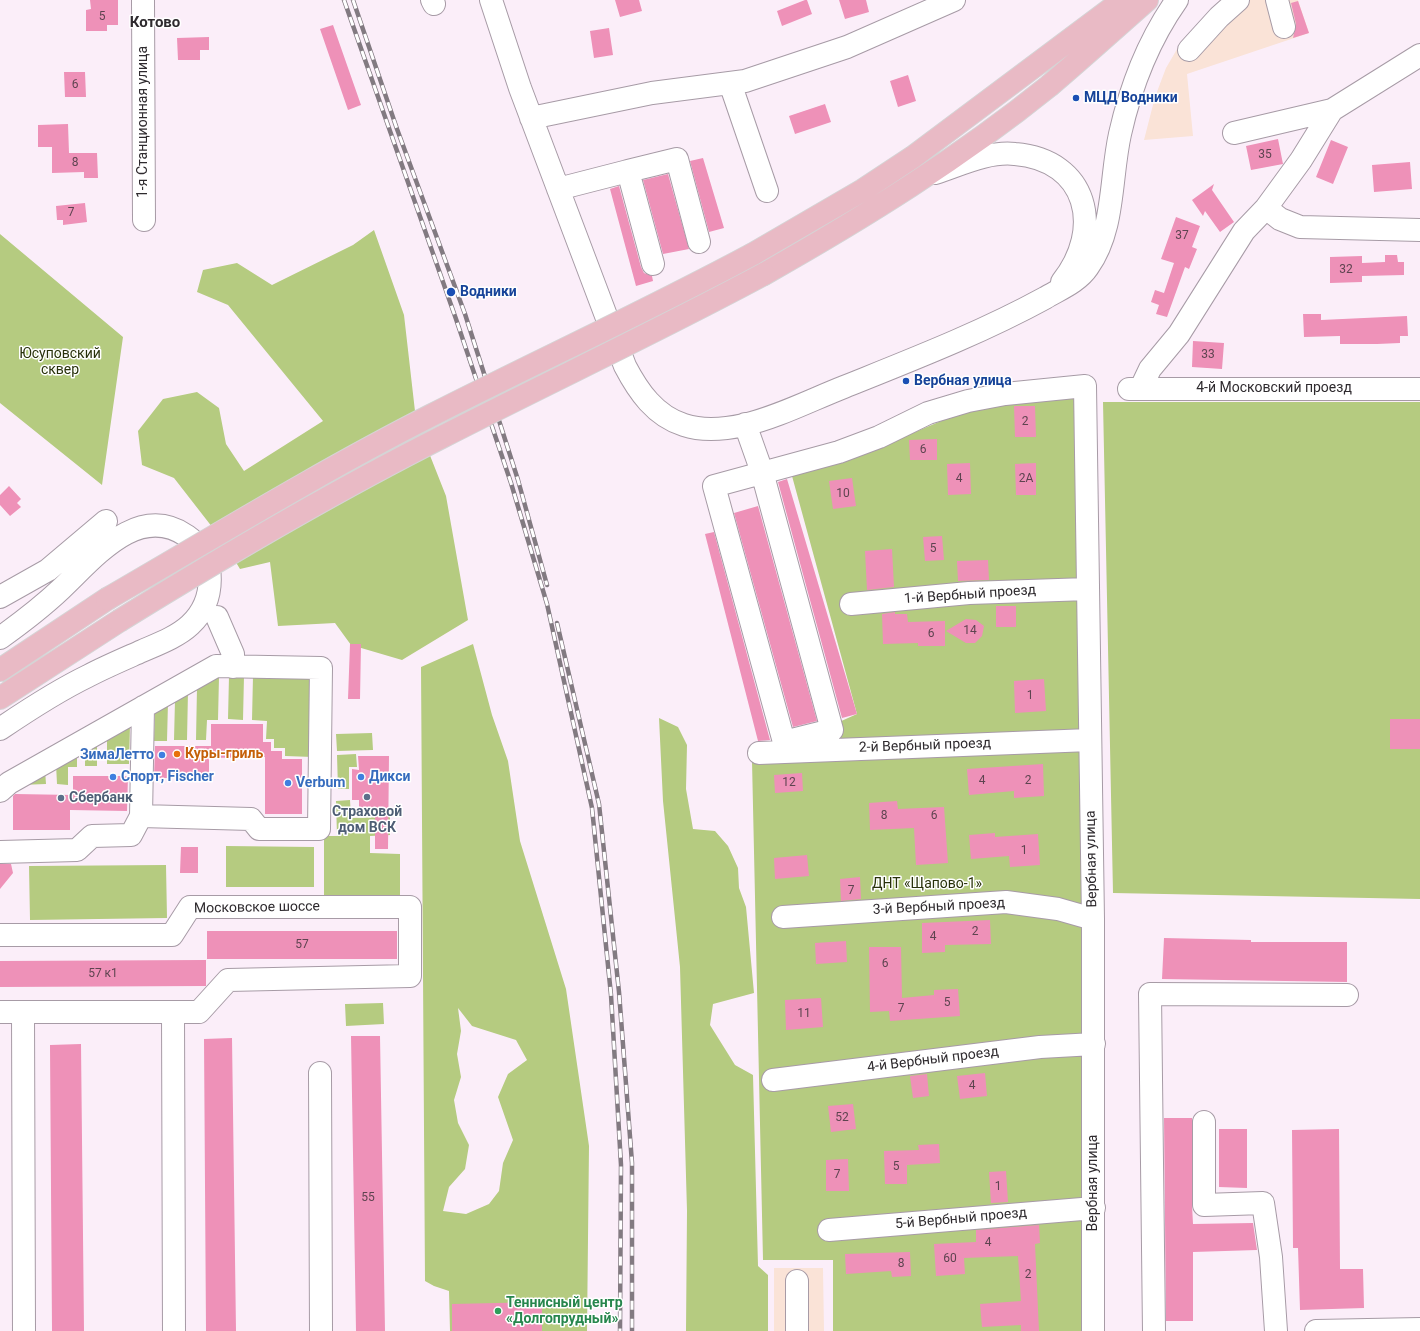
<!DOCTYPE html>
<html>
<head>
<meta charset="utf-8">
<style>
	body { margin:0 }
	canvas { display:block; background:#fbeef9 }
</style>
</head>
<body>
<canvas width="1420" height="1331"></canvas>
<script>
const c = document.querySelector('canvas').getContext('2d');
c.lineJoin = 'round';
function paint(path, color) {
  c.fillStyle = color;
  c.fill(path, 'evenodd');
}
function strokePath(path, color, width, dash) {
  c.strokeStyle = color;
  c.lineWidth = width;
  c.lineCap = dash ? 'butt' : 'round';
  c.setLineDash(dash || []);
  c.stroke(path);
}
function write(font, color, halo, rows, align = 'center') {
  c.font = font + ' Roboto,sans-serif';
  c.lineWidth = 3;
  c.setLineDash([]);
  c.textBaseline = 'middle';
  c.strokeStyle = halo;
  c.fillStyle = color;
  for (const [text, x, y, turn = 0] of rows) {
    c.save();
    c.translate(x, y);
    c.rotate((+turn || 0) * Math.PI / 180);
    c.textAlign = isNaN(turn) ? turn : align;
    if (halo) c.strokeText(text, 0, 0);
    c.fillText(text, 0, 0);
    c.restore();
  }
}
const industrial = new Path2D(`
	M1220,0H1298L1309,33L1187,74L1193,136L1144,140L1155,97L1166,68L1180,44Z
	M774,1268H823L824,1331H774Z`);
const green = new Path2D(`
	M374,230L404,315L416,420L446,496L468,620L402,660L351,645L335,623L278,626L270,562L240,569L223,541L174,478L142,465L138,431L163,399L197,392L219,408L226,444L244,471L323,421L228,305L197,292L203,270L237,263L272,285L353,245Z
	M0,234L123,337L102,485L0,403Z
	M1088,394L1104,1331H833V1260H763L752,761L857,714L792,476L868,452L967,410Z
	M1103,402H1420V899L1113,893Z
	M473,644L492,715L508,761L520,841L566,989L589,1146L587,1331H450L449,1291L434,1286L425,1281L421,667ZM458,1008L472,1026L516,1040L527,1060L508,1074L498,1097L513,1140L503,1163L499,1191L489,1204L466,1214L443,1211L449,1187L465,1169L469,1145L458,1123L454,1100L461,1077L457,1054L461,1031Z
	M229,676H244L243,720L228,719Z
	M253,676L315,677L313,757L285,756V748H274V739H266L267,721L252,720Z
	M219,677L218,720H207L206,740H196L197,687Z
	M188,691L187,740H174L175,700Z
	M168,702L167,741H154L155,709Z
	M659,718L678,727L687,745L686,789L693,829L715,831L728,846L738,868L739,888L746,907L754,993L713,1004L710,1025L735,1065L753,1075L758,1266L768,1275V1331H686L687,1211L680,967L663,801Z
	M130,725L129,764H107V739Z
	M372,733L373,750L337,751L336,734Z
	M97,742V766H85V752Z
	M77,753V767H68V785L57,784L56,764Z
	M356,754L357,767H349V789H338L337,755Z
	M45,770L46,784L20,785Z
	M350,800L351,818L390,817V835L370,836V853L400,854V901L324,902V836H337L336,801Z
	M226,846L314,847V887H226Z
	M166,865L167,918L30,920L29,866Z
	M383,1003L384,1024L346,1026L345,1004Z`);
const building = new Path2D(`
	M90,0H118V25H107V31H86V10L91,9Z
	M615,0H639L642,11L620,17Z
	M805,0H807L812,14L782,26L777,11Z
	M839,0H866L869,12L845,19Z
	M1298,1L1309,33L1293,38L1296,24L1291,3Z
	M333,25L361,105L348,110L320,29Z
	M609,28L613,55L594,58L590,31Z
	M209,37V50H200V60H178L177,38Z
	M64,72H85L86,97H65Z
	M908,75L916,101L898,107L890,81Z
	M825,104L831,122L795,134L789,116Z
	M68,124L69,153H97L98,178H84V172L52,173V147H38V125Z
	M1278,139L1283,164L1251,170L1246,146Z
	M1331,140L1348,147L1333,184L1316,177Z
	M703,158L724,228L709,232L690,161Z
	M1410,162L1412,189L1374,192L1372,165Z
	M668,174L689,249L663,254L643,180Z
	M1214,184L1212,190L1234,222L1220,232L1205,211L1203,216L1192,200Z
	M619,186L641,267L644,273L652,276L653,281L636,286L610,189Z
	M85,203L87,222L63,225V220H57L56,206Z
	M1176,217L1200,226L1192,247L1197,249L1189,269L1185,267L1167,317L1156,314L1159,305L1151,302L1155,290L1164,293L1174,263L1161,259Z
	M1385,255H1397L1398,262H1404V275L1362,276V282L1330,283V257L1362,256V263L1385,262Z
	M1303,314H1321V320L1407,316L1408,336H1400V343L1377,344H1340V336L1304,337Z
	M1193,341L1224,343L1222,369L1192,367Z
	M1014,406H1035L1036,437H1015Z
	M937,439V460H910L909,440Z
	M970,463L971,494L948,495L947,464Z
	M1036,463V495H1016L1015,464Z
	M852,478L856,506L833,509L829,481Z
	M787,479L857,714L842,718L778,482Z
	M9,486L21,499L17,503L21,507L10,516L0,505V495Z
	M758,506L817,721L793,727L734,513Z
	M714,532L770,740L758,741L705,534Z
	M942,536L944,560L925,561L923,537Z
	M892,549L894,587L867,590L865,551Z
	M988,560L989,580L958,581L957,561Z
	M996,606H1016V627H996Z
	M895,612V614H907L908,622L945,621V646H918V643L883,644L882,614Z
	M966,619L976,620L984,626L982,636L975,643H966L946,631Z
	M350,644H361L360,699H348Z
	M1044,679L1046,711L1015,713L1014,681Z
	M1390,719H1420V749H1390Z
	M211,724H263V742H271V751H282V759H302V814H265V757L209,758V778H154L155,746H211Z
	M358,756H389L388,849H375V815H359V800H352V769L359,770Z
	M1043,764L1044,796L1014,798V791L969,795L967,769Z
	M802,773L803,791L775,793L774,775Z
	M73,776H128L127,811L70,810V830H13V796L15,794L73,795Z
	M897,801L898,809L944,807L948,863L916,865L914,828L870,830L869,803Z
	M995,833V837L1038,834L1040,865L1010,867L1009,856L971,859L969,835Z
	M181,847H198V873H180Z
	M807,855L809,876L775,879L774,858Z
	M0,864H11L13,873L0,889Z
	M860,877L861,899L841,901L840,879Z
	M990,920L991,944L945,945V952L922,953V923Z
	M207,931H397V959H207Z
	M1164,938L1251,940V942H1347V982L1162,979Z
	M846,941L847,962L816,964L815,943Z
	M869,947H901L902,998L934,995V990L958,989L960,1016L890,1021L889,1011L870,1012Z
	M206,960V986L0,987V961Z
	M821,998L823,1027L786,1030L785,1000Z
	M351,1036H380L385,1331H356Z
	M232,1038L236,1331H206L204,1039Z
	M81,1044L84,1331H52L50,1045Z
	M985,1073L987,1096L960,1099L957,1076Z
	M927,1074L929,1096L913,1098L910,1076Z
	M853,1104L856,1129L831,1132L828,1106Z
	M1164,1118H1192V1205L1193,1224L1253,1223L1257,1250L1193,1252V1321H1166Z
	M1219,1129H1247V1188L1219,1187Z
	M1339,1129L1340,1269H1363L1364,1308L1300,1310L1298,1248H1293L1292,1130Z
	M939,1144L940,1163L907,1165V1184H885L884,1151L919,1150L918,1145Z
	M848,1159L849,1191H826V1160Z
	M1006,1171L1008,1202L991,1203L989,1172Z
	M1039,1225L1040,1243L1035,1244L1039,1331H1021V1325L982,1327L980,1304L1021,1301L1018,1256L964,1258L965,1274L936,1276L934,1244L976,1242V1230Z
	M910,1252L911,1276L892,1277L891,1271L846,1274L845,1254Z
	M542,1302V1331H452V1304Z`);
const minor = new Path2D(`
	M143,0L144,220
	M432,0L434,4
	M491,0L520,88L625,366C638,391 655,416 684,425C702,431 726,429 744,425C778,417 811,400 844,387C911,360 981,333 1045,298C1060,289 1078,282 1088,267C1115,229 1110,179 1120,134C1131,85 1148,41 1177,0
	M1277,0L1284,27
	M1189,50L1219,17L1238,0
	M730,83L767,191
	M531,118L652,93L745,81L847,47L954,0
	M1234,133L1332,110
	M628,171L677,159L699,242
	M935,173C960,165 988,151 1015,154C1088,160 1104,229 1062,282
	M558,189L628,171L653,264
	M1266,208L1280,219L1300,227L1420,230
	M1141,388L1150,369L1179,334L1244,231L1266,208L1301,160L1332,110L1420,55
	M1129,389H1420
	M745,424L762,472L832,730L784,742L714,486L839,452L879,437L928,413L968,401L1005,394L1085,386L1093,919V1331
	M0,597L48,570L106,521
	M851,604L969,593L1088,589
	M217,617L233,654V667
	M0,638C21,623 42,607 61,589C94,558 138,502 187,536C197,543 207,556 209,568C212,590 207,609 190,625C177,637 158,644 142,651C124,659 105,667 88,676C57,691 28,710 0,729
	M759,753L1090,740
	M0,791L9,783L216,666L321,668L319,829H259L251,819L141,816L131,835L92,836L77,850L0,852
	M141,816L143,707
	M783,917L1006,902L1058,909L1093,919
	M0,935H172L190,907H410V976L228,980L199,1012H0
	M23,1012L24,1331
	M173,1012L174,1331
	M320,1073L321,1331
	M773,1080L1040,1047L1094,1044
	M1204,1122V1205L1263,1203L1271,1257L1276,1331
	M829,1230L1094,1208
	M797,1281V1331
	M1154,1331L1150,994L1347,995
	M1316,1331L1420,1329`);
const major = new Path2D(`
	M753,254L863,190L913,157L1123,0
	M764,274C863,218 960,158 1049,86C1082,58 1114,29 1147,0
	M0,670L107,599
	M0,698L119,621`);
const rail = new Path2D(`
	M344,0L456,319L511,483L547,604L592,808L611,995L621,1165L620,1331
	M353,0L397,129L465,314L518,480L547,585
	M557,623L599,804L619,992L632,1163V1331`);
const majorBridge = new Path2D(`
	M107,599C214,537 320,472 430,416C538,361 647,311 753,254
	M119,621C224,556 331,493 442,437C549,382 658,331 764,274`);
const markers = [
	[1076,98,4,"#1a4fb4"],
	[451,292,5,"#1a4fb4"],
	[906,381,4,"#1a4fb4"],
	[177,754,4,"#e8710a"],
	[162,755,4,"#3f7fe0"],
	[113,777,4,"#3f7fe0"],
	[361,777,4,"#3f7fe0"],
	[288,783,4,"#3f7fe0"],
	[367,797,4,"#5c6f8a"],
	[61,798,4,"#5c6f8a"],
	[498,1311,4,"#2e9e5b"]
];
const numberNames = [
	["5",102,17],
	["6",75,85],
	["35",1265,155],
	["8",75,163],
	["7",71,213],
	["37",1182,236],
	["32",1346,270],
	["33",1208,355],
	["2",1025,422],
	["6",923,450],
	["4",959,479],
	["2А",1026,479],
	["10",843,494],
	["5",933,549],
	["14",970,631],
	["6",931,634],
	["1",1030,696],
	["4",982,781],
	["2",1028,781],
	["12",789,783],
	["8",884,816],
	["6",934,816],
	["1",1024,851],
	["7",851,891],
	["2",975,932],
	["4",933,937],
	["57",302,945],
	["6",885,964],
	["57 к1",103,974],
	["5",947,1003],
	["7",901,1009],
	["11",804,1014],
	["4",972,1086],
	["52",842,1118],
	["5",896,1167],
	["7",837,1175],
	["1",998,1187],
	["55",368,1198],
	["4",988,1243],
	["60",950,1259],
	["8",901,1264],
	["2",1028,1275]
];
const transitNames = [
	["МЦД Водники",1084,98],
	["Водники",460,292],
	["Вербная улица",914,381]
];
const streetNames = [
	["1-я Станционная улица",143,122,-90],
	["4-й Московский проезд",1274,388],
	["1-й Вербный проезд",970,595,-4],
	["2-й Вербный проезд",925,746,-2],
	["Вербная улица",1092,859,-91],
	["3-й Вербный проезд",939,907,-3],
	["Московское шоссе",257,908,-1],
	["4-й Вербный проезд",933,1060,-7],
	["Вербная улица",1093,1183,-90],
	["5-й Вербный проезд",961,1219,-5]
];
const parkNames = [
	["Юсуповский",60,354],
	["сквер",60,370],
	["ДНТ «Щапово-1»",927,884]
];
const foodNames = [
	["Куры-гриль",185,754]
];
const shopNames = [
	["ЗимаЛетто",154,755,"right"],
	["Спорт, Fischer",121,777],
	["Дикси",369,777],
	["Verbum",296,783]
];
const serviceNames = [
	["Сбербанк",69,798],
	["Страховой",367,812,"center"],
	["дом ВСК",367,828,"center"]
];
const leisureNames = [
	["Теннисный центр",506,1303],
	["«Долгопрудный»",506,1319]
];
const neighbourhoodNames = [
	["Котово",155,23]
];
paint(industrial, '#fae3d7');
paint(green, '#b5cb80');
paint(building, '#ee91b8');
strokePath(minor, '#a79ba6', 24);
strokePath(major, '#d5d4d5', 24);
strokePath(minor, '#fff', 22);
strokePath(major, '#e9bac5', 22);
strokePath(rail, '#827a81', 4.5);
strokePath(rail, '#fff', 3, [9]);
strokePath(majorBridge, '#d5d4d5', 24, []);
strokePath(majorBridge, '#e9bac5', 22);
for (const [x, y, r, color] of markers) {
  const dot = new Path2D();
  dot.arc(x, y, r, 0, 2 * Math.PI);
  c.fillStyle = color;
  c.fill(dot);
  strokePath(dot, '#fff', 1.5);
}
write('12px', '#5e4450', null, numberNames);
write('bold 14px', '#164399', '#fff', transitNames, 'left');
write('14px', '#2e2a2e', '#fff', streetNames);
write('14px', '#28310a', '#fff', parkNames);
write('bold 14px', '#c56008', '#fff', foodNames, 'left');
write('bold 14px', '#366cbe', '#fff', shopNames, 'left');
write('bold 14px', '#4e5e75', '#fff', serviceNames, 'left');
write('bold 14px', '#27864d', '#fff', leisureNames, 'left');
write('bold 15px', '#2e2a2e', '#fff', neighbourhoodNames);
</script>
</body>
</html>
